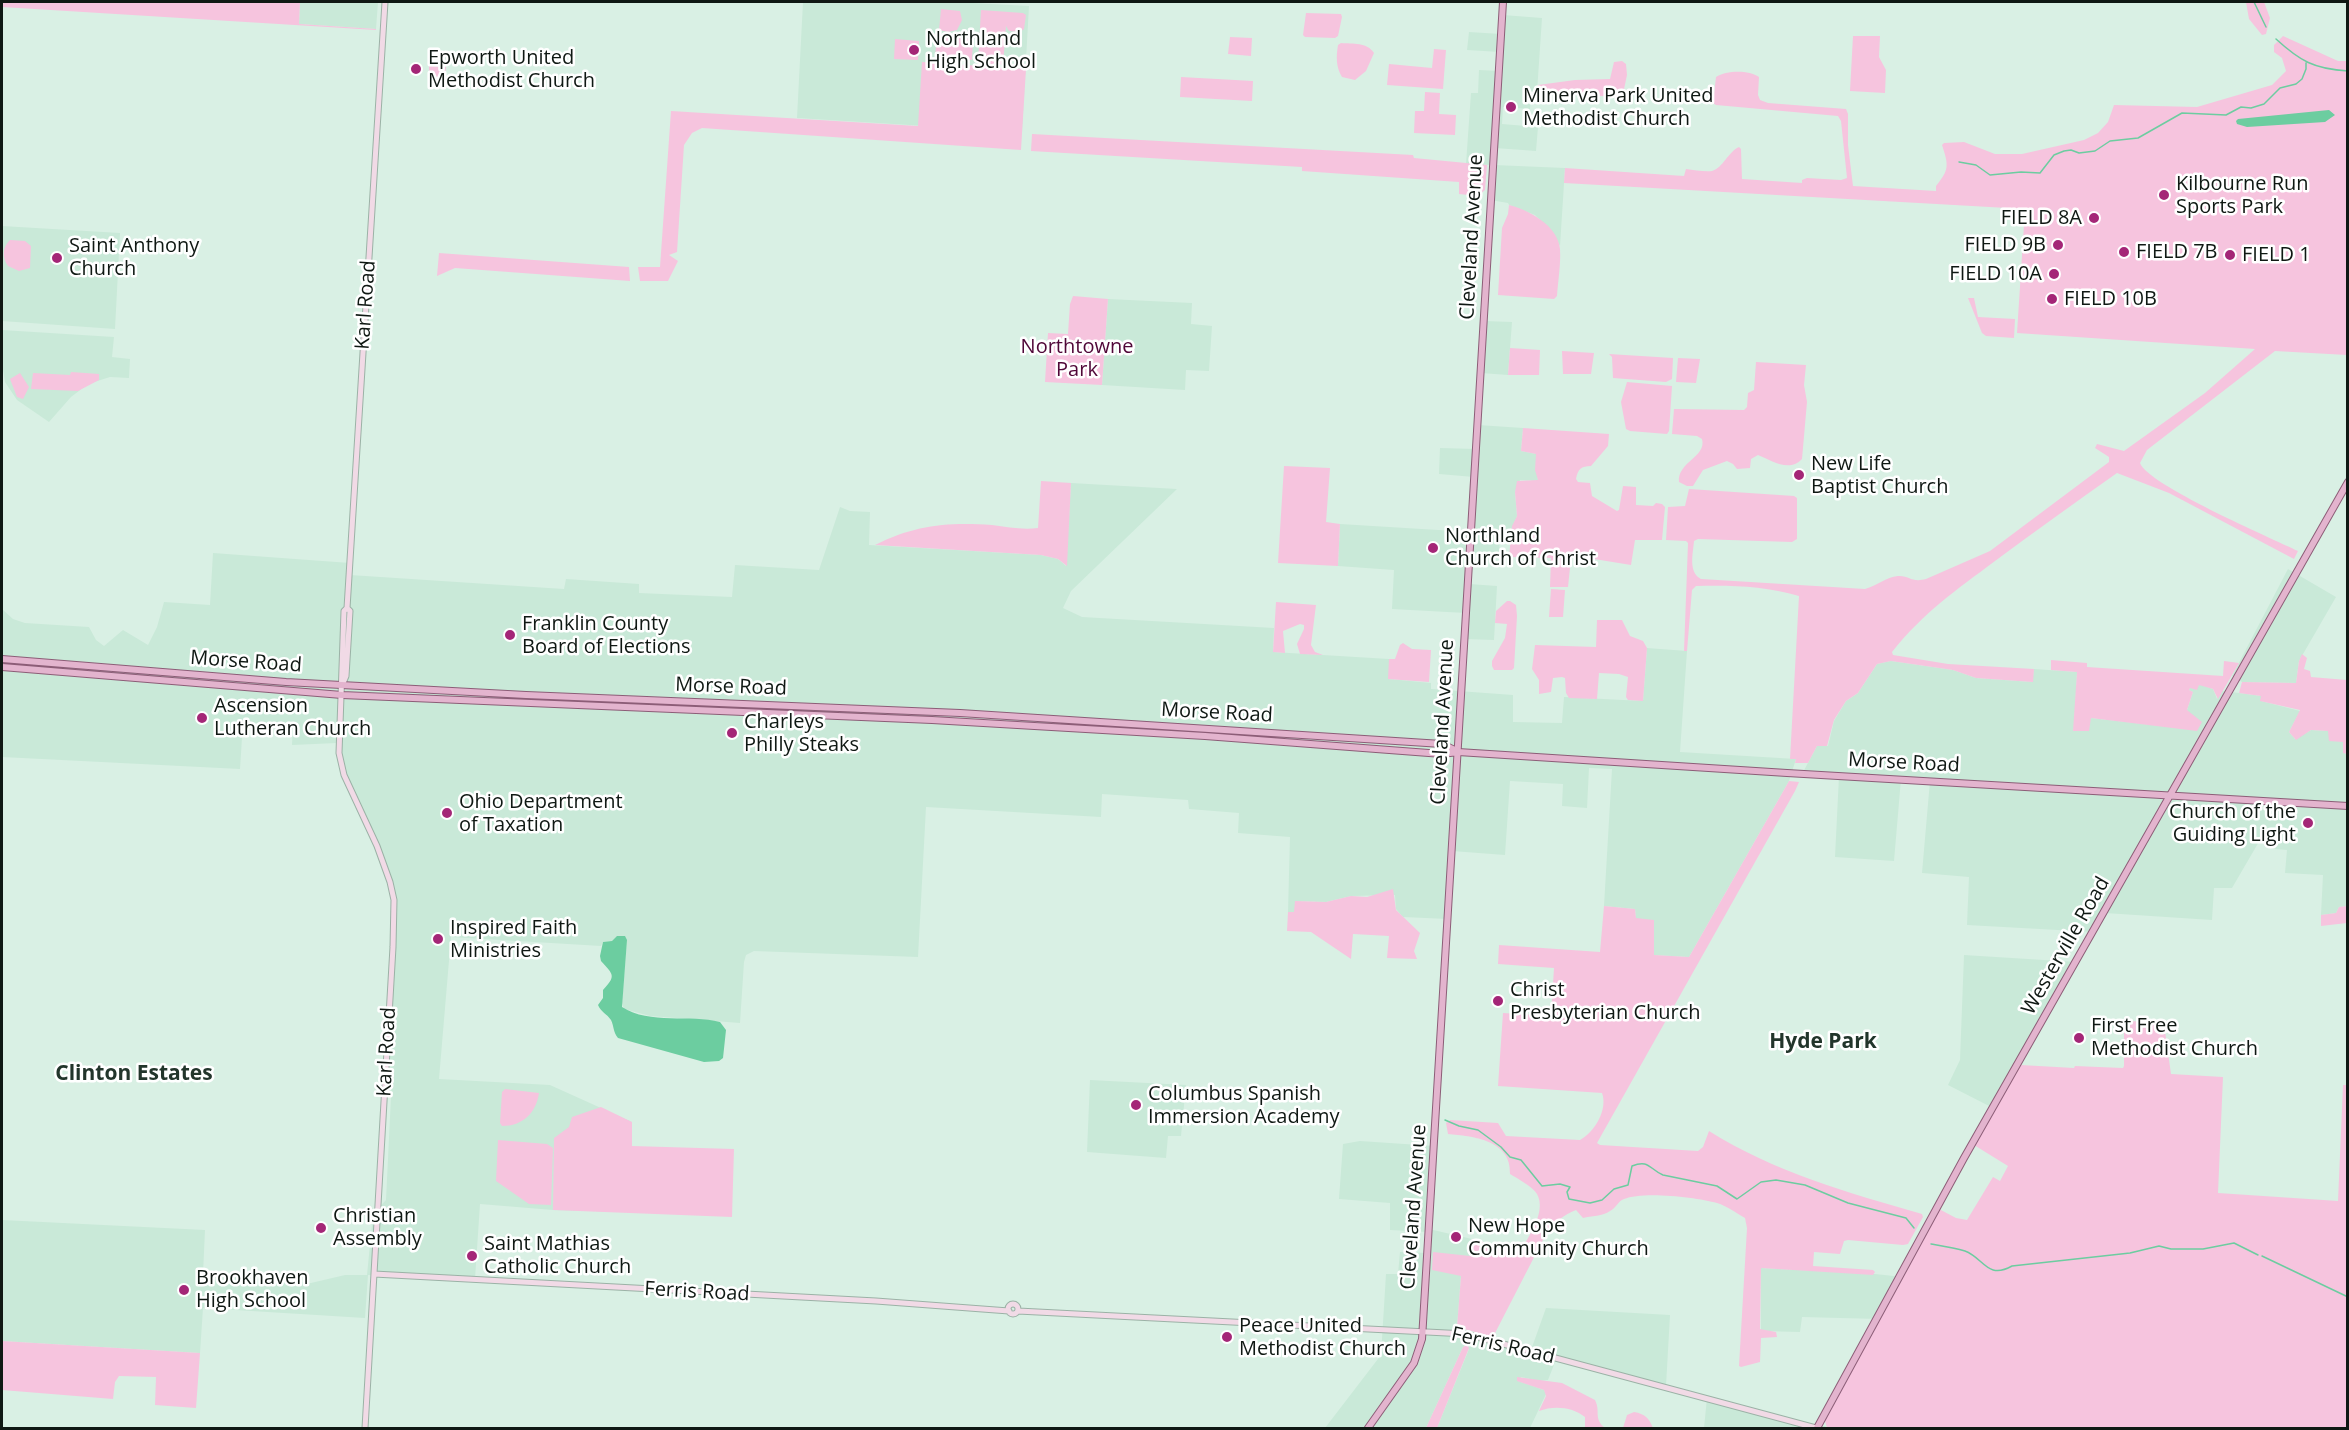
<!DOCTYPE html>
<html>
<head>
<meta charset="utf-8">
<style>
	body { margin:0 }
	#map { position:relative; width:2349px; height:1430px; overflow:hidden; background:#d9f0e4; font-family:"Open Sans",sans-serif }
	canvas { display:block }
	.frame { position:absolute; inset:0; border:3px solid #0f1813; pointer-events:none }
</style>
</head>
<body>
<div id="map">
<canvas width="2349" height="1430"></canvas>
<div class="frame"></div>
</div>
<script>
const c = document.querySelector('canvas').getContext('2d');
c.lineJoin = 'round';
function paint(path, color) {
  c.fillStyle = color;
  c.fill(path, 'evenodd');
}
function strokePath(path, color, width, dash) {
  c.strokeStyle = color;
  c.lineWidth = width;
  c.lineCap = dash ? 'butt' : 'round';
  c.setLineDash(dash || []);
  c.stroke(path);
}
function write(font, color, halo, rows, align = 'center') {
  c.font = font + ' "Open Sans",sans-serif';
  c.lineWidth = 5;
  c.setLineDash([]);
  c.textBaseline = 'middle';
  c.strokeStyle = halo;
  c.fillStyle = color;
  for (const [text, x, y, turn = 0] of rows) {
    c.save();
    c.translate(x, y);
    c.rotate((+turn || 0) * Math.PI / 180);
    c.textAlign = isNaN(turn) ? turn : align;
    if (halo) c.strokeText(text, 0, 0);
    c.fillText(text, 0, 0);
    c.restore();
  }
}
const built = new Path2D(`
	M300,2H378L376,29L299,24Z
	M803,2H954L1029,6L1022,132L797,118Z
	M1503,15L1542,18L1537,92H1531L1530,109L1503,107L1502,124L1538,127L1536,151L1495,148L1494,165L1565,168L1560,246L1553,234L1535,215L1509,205L1508,203L1490,200L1493,165L1466,164L1471,93H1478L1479,70L1499,71L1500,52L1467,50L1469,32L1501,34Z
	M2,226L120,233L115,329L2,321Z
	M1108,299L1192,303L1191,324L1212,326L1209,371L1186,370L1185,390L1102,385Z
	M1484,321L1512,322L1508,375L1481,373Z
	M2,330L114,337L112,357L130,359L129,378L110,377L88,384L71,397L49,422L17,400L5,382L2,363Z
	M1478,425L1523,428L1521,451L1536,454L1538,481L1520,480L1515,492L1517,516L1511,533L1500,532L1499,556L1471,555L1469,584L1497,586L1494,640L1464,639L1466,613L1392,609L1394,570L1338,566L1340,524L1471,532L1474,477L1439,474L1440,448L1476,449Z
	M1071,483L1177,489L1071,591L1063,608L1082,617L1274,628L1273,652L1389,659V679L1431,683V689L1513,695V722L1562,723L1564,697L1643,701L1647,648L1687,651L1680,752L1796,759L1789,781L1689,957L1654,955L1636,918L1635,909L1604,906L1612,769L1589,768L1587,808L1562,806L1563,784L1510,781L1505,855L1452,851L1448,919L1403,917L1396,909L1395,895L1351,896L1326,902L1295,901V912H1288L1290,837L1238,833L1239,813L1189,809L1188,800L1102,794L1101,817L926,807L918,957L754,951L746,955L744,962L740,1023L650,1016L624,1009L622,1003L627,940L603,942L601,946L451,937L439,1079L550,1085L632,1122L630,1212L553,1210L480,1204L475,1279L368,1275L365,1318L203,1308L200,1353L2,1341V1220L205,1230L203,1274L311,1283L345,1275H367L373,1214L386,1200L392,1076L387,1075L395,929L388,871L343,771L337,743L292,745L293,725L243,722L240,769L2,757V609L13,619L25,623L89,627L96,640L104,646L123,630L148,645L157,627L164,602L210,605L213,553L350,563V575L564,589L566,579L639,584V593L732,597L735,565L819,570L840,507L850,511L870,512L869,545L1041,555L1058,559L1066,566Z
	M2288,569L2336,597L2299,661L2296,683L2242,682L2232,676Z
	M1891,661L1953,670L1976,678L2032,682L2034,669L2077,672L2074,731L2091,718L2197,730L2187,710L2193,692L2189,690L2190,687L2199,684L2213,689L2217,699L2222,691L2239,693L2261,696V701L2300,711L2289,732L2295,739L2311,730L2328,731L2344,742L2343,753L2348,754L2347,906L2339,907L2336,913L2321,915L2323,875L2285,873L2287,850L2275,849L2276,840H2260L2232,888H2214L2212,920L2105,913L2094,932L1967,925L1969,877L1922,873L1930,781L1901,779L1894,861L1835,857L1839,776L1802,774L1817,746H1828L1834,721L1846,701L1858,693L1877,664Z
	M1964,955L2076,962L1995,1109L1948,1085L1960,1060Z
	M1090,1080L1186,1085L1181,1136H1168L1166,1158L1087,1152Z
	M1360,1141L1434,1146L1435,1190L1429,1229L1472,1239L1470,1257L1433,1253L1461,1276L1457,1327L1531,1350L1546,1308L1670,1315L1666,1386L1557,1357L1548,1380L1539,1381L1521,1377L1518,1381L1544,1390L1546,1394L1530,1428H1437L1469,1349L1467,1345L1463,1347L1426,1428H1325L1381,1355L1386,1274H1398L1400,1252L1428,1253V1232L1390,1230V1203L1339,1199L1343,1144Z
	M1761,1268L1875,1274L1903,1277L1879,1319L1802,1317L1800,1332L1761,1331Z
	M1707,1398L1809,1425L1825,1426L1827,1428H1704Z`);
const green = new Path2D(`
	M2,2H300L299,24L376,29V30L2,7Z
	M2246,2H2264L2270,18L2266,34L2262,35L2249,19Z
	M941,9L960,11L962,20L957,30L948,32L939,30Z
	M981,10L1023,13L1026,15L1024,29L1020,32L1009,31L1006,26L1003,65L978,63Z
	M1306,13L1341,14L1342,17L1338,36L1335,38L1305,37L1303,35Z
	M1853,36H1880L1879,57L1886,70L1885,93L1850,91Z
	M2283,36L2338,61H2347V355L2275,351L2147,450L2140,463C2148,485 2271,538 2298,551L2294,559L2169,493L2117,473C2076,502 2035,531 1995,561C1955,591 1924,612 1892,652L1893,655L1948,664L2034,669L2033,682L1976,678L1953,670L1891,661L1877,664L1858,693L1846,701L1834,720L1827,746H1817L1808,763H1795L1796,759H1790L1799,596C1765,586 1731,585 1696,586L1692,590L1687,651H1684L1688,543L1686,541L1666,540L1668,507L1685,506L1689,489L1794,496L1797,498V539L1792,542L1698,539L1694,541C1693,554 1688,572 1701,579L1865,589C1877,586 1886,577 1898,576C1909,575 1911,583 1926,579L1990,551L2109,462V457L2095,448L2097,444L2124,451L2205,393L2255,349L2017,333L2025,209L1564,183L1565,168L1684,176L1686,169C1694,170 1705,172 1712,171C1723,168 1728,152 1739,147L1741,149L1742,179L1802,183V180L1807,178L1841,180L1847,178L1841,121L1838,116L1716,105L1713,103L1716,77C1727,70 1749,70 1759,77L1758,95L1760,100L1768,103L1846,109L1848,114V145L1853,186L1936,191V186C1949,170 1949,166 1942,145L1944,143L1964,142L1995,154H2022L2084,140L2098,133L2108,122L2114,105L2197,107L2272,85L2286,71L2282,58L2274,52V45Z
	M937,37L973,39L972,60L935,57Z
	M1230,37L1252,38L1251,56L1228,54Z
	M895,39L919,41L918,60L894,59Z
	M1341,43C1353,44 1367,42 1374,53L1366,71L1355,80L1342,77C1336,67 1336,57 1338,45Z
	M1434,49L1446,50L1443,89L1387,85L1389,64L1432,68Z
	M1622,61L1626,64L1627,75L1623,94L1618,97L1537,92L1538,85L1575,80L1610,79L1614,62Z
	M922,62L1026,69L1021,150L702,128L692,133L684,145L677,252L669,255L678,261L668,281H640L638,267H660L671,111L918,126Z
	M429,66L446,67L445,77H429Z
	M1181,77L1253,81L1252,101L1180,97Z
	M1425,92L1440,93L1439,114L1456,115L1455,135L1414,133L1415,111H1424Z
	M1032,134L1413,155L1414,158L1487,165L1485,190L1478,196L1459,194V182L1302,171V167L1031,151Z
	M1509,205C1528,210 1558,225 1560,249C1561,264 1558,281 1557,296L1554,299L1498,295L1502,228L1508,214Z
	M10,240L25,241L31,246L30,268L19,271L8,266C2,257 2,248 10,240Z
	M439,253L629,267L630,281L455,268L437,276Z
	M1073,296L1108,299L1102,385L1045,382L1048,333L1068,334L1070,304Z
	M1968,298H1974L1978,317L2015,319L2014,338L1986,336L1982,333Z
	M1510,348L1540,350L1539,375H1508Z
	M1562,351L1594,353L1591,374H1563Z
	M1609,354L1673,358L1672,379L1666,382L1613,378L1612,357Z
	M1678,358L1700,359L1696,383L1676,382Z
	M1756,362L1806,365L1804,385L1807,402L1802,459C1789,473 1771,460 1758,455L1751,459L1750,468L1737,469L1733,464L1727,461L1703,470L1693,486H1687L1679,482C1677,462 1707,457 1702,439L1697,436L1672,434L1674,409L1744,410L1747,407L1748,393L1754,390Z
	M71,372L99,374V380L78,391L31,389L33,373L70,375Z
	M20,373L29,387L23,399L17,397L10,379Z
	M1627,382L1672,386L1669,431L1667,434L1630,431L1626,429L1621,402Z
	M1523,428L1609,434L1608,446L1591,466C1581,466 1578,469 1576,479L1578,482L1590,483L1592,496L1617,511L1619,510L1623,486L1636,487V505L1653,506L1656,503L1662,504L1665,507L1662,540H1635L1631,565L1588,558H1571L1568,587H1550L1551,558L1509,557L1512,526L1517,516L1515,492L1517,481L1538,480L1535,470L1536,454L1521,451Z
	M1284,466L1330,468L1326,522L1340,524L1338,566L1278,563Z
	M1041,481L1071,483L1067,566L1058,559L1041,555L875,545C915,525 947,522 992,525C1008,527 1022,530 1038,528Z
	M1551,589L1565,590L1563,617H1549Z
	M1507,601H1510L1516,605L1517,616L1514,668L1512,670H1494L1492,666V661L1505,638L1507,624L1495,623L1496,611Z
	M1276,602L1316,605L1311,645L1315,652L1323,655L1300,654L1297,644L1304,629V625L1300,624L1283,631L1285,653L1273,652Z
	M1597,620H1622L1630,636L1643,641L1647,648L1643,701L1628,700L1626,697L1628,677L1619,674L1599,673L1597,699L1569,698L1566,693L1565,678L1562,677L1553,678L1551,692L1539,694V680L1532,669L1535,645L1596,647Z
	M1403,643L1412,649L1431,650L1429,682L1388,679L1389,659H1395L1400,645Z
	M2302,654L2307,658L2304,669L2310,671L2311,677L2347,680V754L2343,753V742L2329,741L2328,731L2311,730L2296,740L2289,732L2300,710L2260,701L2261,696L2239,693L2242,682L2296,683L2299,661Z
	M2051,660L2087,663V667L2223,676L2224,661L2239,663L2218,699L2213,689L2199,685L2197,690L2190,688L2189,690L2193,692L2187,710L2202,722L2197,731L2091,718L2089,731H2073L2077,672L2051,670Z
	M1789,781L1799,782L1795,791L1597,1143L1600,1145L1698,1151L1703,1147L1709,1131C1774,1172 1849,1193 1922,1214L1923,1217L1908,1244L1903,1245L1848,1240L1844,1241L1840,1254L1814,1252L1813,1266L1873,1270L1875,1272L1873,1275L1761,1268L1760,1329L1776,1332L1777,1337L1761,1338L1760,1362L1741,1367L1739,1366L1747,1228L1745,1218C1736,1213 1727,1206 1717,1203C1697,1197 1642,1191 1624,1199C1618,1201 1616,1208 1610,1211C1603,1216 1591,1216 1583,1218L1576,1210C1563,1215 1555,1222 1546,1234L1493,1337L1457,1327L1461,1276L1432,1270L1433,1252L1470,1256L1472,1239L1520,1252C1528,1237 1547,1212 1537,1194C1532,1186 1518,1179 1510,1174C1512,1140 1472,1136 1448,1134L1446,1123L1450,1120L1498,1123L1506,1136L1580,1140C1595,1132 1608,1109 1602,1093L1498,1086L1503,1013L1551,1016L1554,968L1498,964L1499,945L1600,952L1604,906L1635,909L1636,918L1654,920V955L1689,957Z
	M1393,889L1396,910L1420,933L1414,951L1417,959L1387,958L1389,936L1353,934L1351,959L1311,932L1287,931L1288,912H1294L1295,901L1326,902L1351,896L1367,897Z
	M2347,906V923L2321,926V915L2336,913L2339,907Z
	M2126,1021L2160,1022L2164,1024L2171,1074L2223,1077L2218,1193L2338,1201L2343,1085H2347V1428H1827L1825,1421L1939,1209L1956,1218L1967,1220L1993,1177L2000,1181L2008,1166L1974,1145L2021,1065L2074,1068L2075,1066L2123,1068L2124,1066V1022Z
	M505,1089L539,1093C536,1113 523,1126 502,1126L500,1123L502,1092Z
	M601,1107L632,1122V1146L734,1149L732,1217L553,1210L554,1138L569,1127L572,1117Z
	M498,1140L547,1144L553,1148L551,1205L529,1204L496,1181Z
	M2,1341L200,1353L196,1408L155,1405L156,1377L119,1376L115,1382L113,1399L2,1390Z
	M1467,1345L1469,1348L1437,1428H1426L1463,1347Z
	M1517,1377L1562,1383L1595,1400C1601,1412 1593,1418 1605,1428H1585V1417C1573,1407 1554,1405 1539,1411L1546,1396L1544,1390L1517,1381Z
	M1634,1412C1645,1414 1649,1418 1653,1428H1623L1627,1415Z`);
const water = new Path2D(`
	M2329,110L2335,115L2325,122L2247,127L2237,124L2236,121L2238,119Z
	M617,936H625L627,940L622,1007C650,1025 690,1014 720,1022L726,1030L723,1058L719,1061L704,1062L618,1038C613,1032 614,1026 611,1020C607,1014 601,1012 598,1005L603,998V990C616,976 614,975 601,961L600,956L603,942L612,941Z`);
const stream = new Path2D(`
	M2254,2L2266,27
	M2276,39C2300,61 2314,69 2348,71
	M1959,162L1976,165L1990,175L2021,172L2040,173L2054,155L2064,151L2071,150L2079,153L2095,151L2110,141L2138,138L2182,113L2226,115L2241,107L2251,108L2264,104L2280,88L2296,84L2302,79L2306,69V63
	M1445,1120L1459,1126L1478,1130L1501,1147L1510,1157L1521,1160L1542,1186L1560,1184L1570,1187L1567,1192L1569,1199L1590,1203L1602,1200L1614,1189L1628,1185L1632,1166C1649,1159 1649,1169 1663,1175L1717,1186L1737,1199L1761,1182L1776,1180L1805,1185L1848,1203L1906,1218L1914,1228
	M1931,1244C1942,1246 1954,1248 1965,1251C1984,1258 1987,1280 2012,1266L2130,1253L2159,1246L2171,1249H2203L2234,1243L2258,1255
	M2262,1256L2348,1297`);
const secondary = new Path2D(`
	M343,683L346,676L350,611L347,608
	M374,1274L876,1301L1009,1311
	M1008 1309a5 5 0 1 1 10 0a5 5 0 1 1-10 0Z
	M1018,1311L1466,1334L1816,1428
	M365,1428L393,947L394,900L390,882L377,846L344,775L339,753L344,611L347,608L385,2`);
const primary = new Path2D(`
	M2,659L286,682L526,695L960,713L1442,744L1457,751
	M2,667L342,695L932,720L1205,736L1442,754L1458,752L1787,773L2348,806
	M1368,1428L1414,1363L1422,1339L1503,2
	M1817,1428L1964,1158L2348,482`);
const markers = [
	[914,50,6,"#a42677"],
	[416,69,6,"#a42677"],
	[1511,107,6,"#a42677"],
	[2164,195,6,"#a42677"],
	[2094,218,6,"#a42677"],
	[2058,245,6,"#a42677"],
	[2124,252,6,"#a42677"],
	[2230,255,6,"#a42677"],
	[57,258,6,"#a42677"],
	[2054,274,6,"#a42677"],
	[2052,299,6,"#a42677"],
	[1799,475,6,"#a42677"],
	[1433,548,6,"#a42677"],
	[510,635,6,"#a42677"],
	[202,718,6,"#a42677"],
	[732,733,6,"#a42677"],
	[447,813,6,"#a42677"],
	[2308,823,6,"#a42677"],
	[438,939,6,"#a42677"],
	[1498,1001,6,"#a42677"],
	[2079,1038,6,"#a42677"],
	[1136,1105,6,"#a42677"],
	[321,1228,6,"#a42677"],
	[1456,1237,6,"#a42677"],
	[472,1256,6,"#a42677"],
	[184,1290,6,"#a42677"],
	[1227,1337,6,"#a42677"]
];
const poiNames = [
	["Northland",926,39],
	["High School",926,62],
	["Epworth United",428,58],
	["Methodist Church",428,81],
	["Minerva Park United",1523,96],
	["Methodist Church",1523,119],
	["Kilbourne Run",2176,184],
	["Sports Park",2176,207],
	["FIELD 8A",2082,218,"right"],
	["FIELD 9B",2046,245,"right"],
	["Saint Anthony",69,246],
	["Church",69,269],
	["FIELD 7B",2136,252],
	["FIELD 1",2242,255],
	["FIELD 10A",2042,274,"right"],
	["FIELD 10B",2064,299],
	["New Life",1811,464],
	["Baptist Church",1811,487],
	["Northland",1445,536],
	["Church of Christ",1445,559],
	["Franklin County",522,624],
	["Board of Elections",522,647],
	["Ascension",214,706],
	["Lutheran Church",214,729],
	["Charleys",744,722],
	["Philly Steaks",744,745],
	["Ohio Department",459,802],
	["of Taxation",459,825],
	["Church of the",2296,812,"right"],
	["Guiding Light",2296,835,"right"],
	["Inspired Faith",450,928],
	["Ministries",450,951],
	["Christ",1510,990],
	["Presbyterian Church",1510,1013],
	["First Free",2091,1026],
	["Methodist Church",2091,1049],
	["Columbus Spanish",1148,1094],
	["Immersion Academy",1148,1117],
	["Christian",333,1216],
	["Assembly",333,1239],
	["New Hope",1468,1226],
	["Community Church",1468,1249],
	["Saint Mathias",484,1244],
	["Catholic Church",484,1267],
	["Brookhaven",196,1278],
	["High School",196,1301],
	["Peace United",1239,1326],
	["Methodist Church",1239,1349]
];
const streetNames = [
	["Cleveland Avenue",1472,237,-87],
	["Karl Road",366,305,-86],
	["Morse Road",246,662,4],
	["Morse Road",731,687,2],
	["Morse Road",1217,713,3],
	["Cleveland Avenue",1443,722,-87],
	["Morse Road",1904,763,3],
	["Westerville Road",2066,946,-60],
	["Karl Road",387,1052,-87],
	["Cleveland Avenue",1414,1207,-86],
	["Ferris Road",697,1292,3],
	["Ferris Road",1503,1346,13]
];
const parkNames = [
	["Northtowne",1077,347],
	["Park",1077,370]
];
const neighbourhoodNames = [
	["Hyde Park",1823,1042],
	["Clinton Estates",134,1074]
];
paint(built, '#c9e9d8');
paint(green, '#f6c4de');
paint(water, '#6ccda0');
strokePath(stream, '#6ccda0', 1.5);
strokePath(secondary, '#9bb2a6', 7);
strokePath(primary, '#8c5d77', 8);
strokePath(secondary, '#f1dae6', 5);
strokePath(primary, '#e3b4ce', 6);
for (const [x, y, r, color] of markers) {
  const dot = new Path2D();
  dot.arc(x, y, r, 0, 2 * Math.PI);
  c.fillStyle = color;
  c.fill(dot);
  strokePath(dot, '#fff', 2);
}
write('20px', '#0f1813', '#fff', poiNames, 'left');
write('20px', '#0f1813', '#fff', streetNames);
write('20px', '#500738', '#fff', parkNames);
write('bold 21px', '#22352b', '#fff', neighbourhoodNames);
</script>
</body>
</html>
